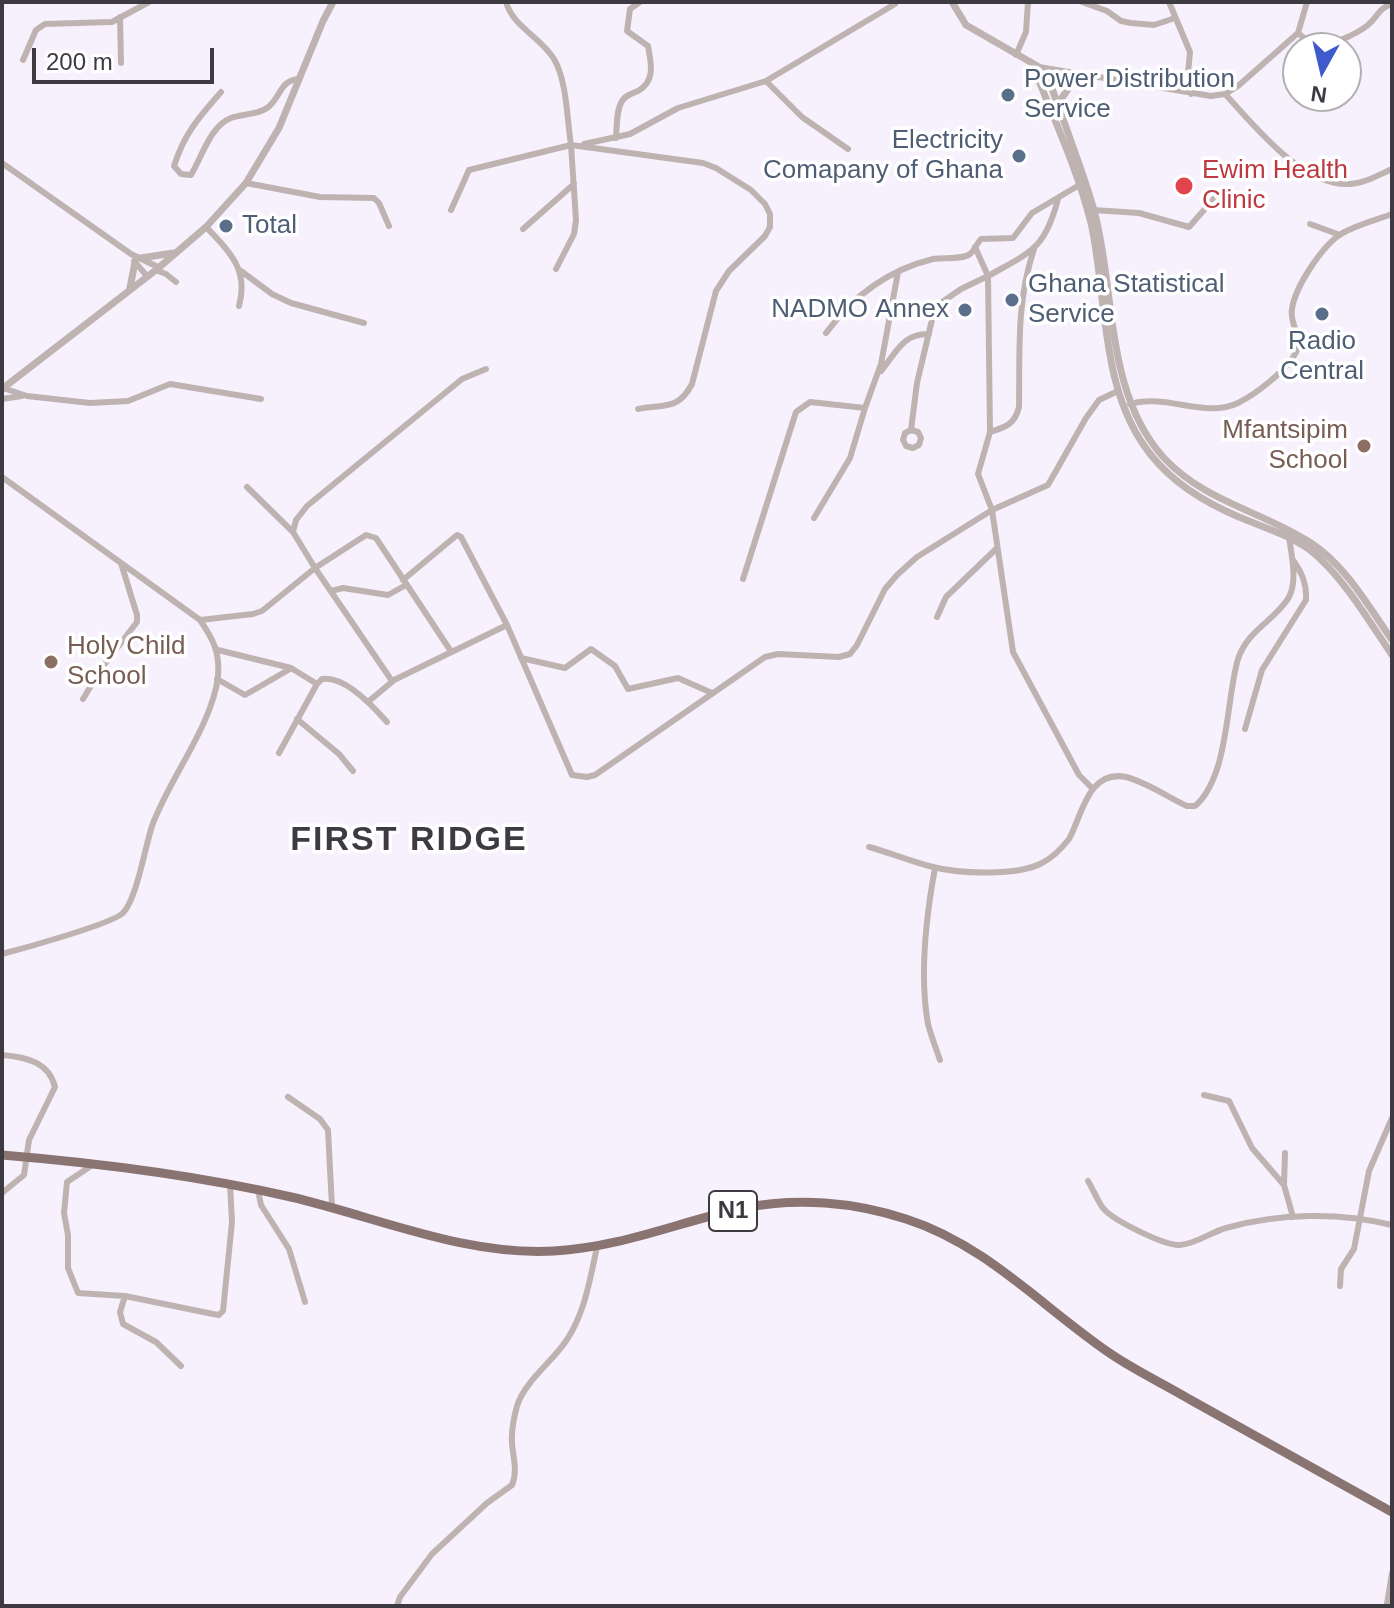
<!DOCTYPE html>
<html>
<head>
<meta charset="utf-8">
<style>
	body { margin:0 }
	#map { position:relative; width:1394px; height:1608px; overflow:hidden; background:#f7f1fe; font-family:Arial,sans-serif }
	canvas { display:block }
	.frame { position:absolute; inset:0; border:4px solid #3e3a42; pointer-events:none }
	.north { position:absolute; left:1282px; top:32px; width:80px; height:80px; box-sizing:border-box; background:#fff; border:2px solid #b2b0b3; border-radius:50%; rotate:188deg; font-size:22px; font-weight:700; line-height:32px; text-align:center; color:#3e3a42 }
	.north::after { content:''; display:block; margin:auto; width:28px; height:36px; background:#3f5acd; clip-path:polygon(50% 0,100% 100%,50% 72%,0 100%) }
	.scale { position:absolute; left:32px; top:48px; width:182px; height:36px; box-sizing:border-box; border:4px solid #3e3a42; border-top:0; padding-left:10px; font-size:24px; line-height:28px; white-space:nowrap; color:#3e3a42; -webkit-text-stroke:6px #fff; paint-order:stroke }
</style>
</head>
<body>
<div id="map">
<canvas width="1394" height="1608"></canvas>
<div class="frame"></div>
<div class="north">N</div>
<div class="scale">200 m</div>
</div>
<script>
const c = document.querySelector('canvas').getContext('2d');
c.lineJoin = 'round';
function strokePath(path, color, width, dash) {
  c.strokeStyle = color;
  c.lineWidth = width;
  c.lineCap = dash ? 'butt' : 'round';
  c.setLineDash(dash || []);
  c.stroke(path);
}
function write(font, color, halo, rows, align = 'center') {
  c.font = font + ' Arial,sans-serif';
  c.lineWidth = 7;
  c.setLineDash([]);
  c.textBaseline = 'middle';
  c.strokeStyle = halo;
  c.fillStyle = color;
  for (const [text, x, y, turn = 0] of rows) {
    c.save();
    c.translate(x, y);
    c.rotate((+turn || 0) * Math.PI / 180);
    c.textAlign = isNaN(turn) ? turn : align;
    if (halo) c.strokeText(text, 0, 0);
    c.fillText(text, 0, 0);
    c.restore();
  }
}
const minor = new Path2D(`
	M1082,2L1107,11L1121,21L1131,23L1154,25L1175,18
	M1169,2L1190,52L1188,73L1191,94
	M120,17L121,63
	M1298,33L1307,2
	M1016,55L1026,32L1028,2
	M23,60L36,30L45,24L112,22L149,2
	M1039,67L1211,96L1225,94L1238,86L1298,33C1303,37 1308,42 1314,44C1327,49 1358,33 1368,25C1378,16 1379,8 1392,4
	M766,81L802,117L848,149
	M221,92C199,117 184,134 174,166L181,174L191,175C202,157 210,126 231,118C242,114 257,115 267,108C281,98 279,81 298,79
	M1225,94C1255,126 1302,187 1350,184C1365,183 1379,175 1392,169
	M616,138C617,126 616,111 622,101C626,95 631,94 638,91C656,81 651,63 648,46L627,31L630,9L640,2
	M584,144L630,134L678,108L766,81L895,4
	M2,163L131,254L158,267
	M246,183L320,197L374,198L379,203L389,226
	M1058,199C1045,249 1031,252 988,276L990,432L978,474L992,510L1013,652L1079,775L1093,789
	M451,210L469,170L571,145C567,119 567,81 554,59C541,37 513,27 506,2
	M1093,210L1139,213L1189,227L1219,193
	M1310,224L1340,235
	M206,227C230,252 249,270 239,306
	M523,229L574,184
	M134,261L147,276
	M556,269L574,234L576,220L571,145L703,163L716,168L751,190L765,204L770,214V227L765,236L729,271L716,291L692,384C678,411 663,404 638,409
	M156,270L166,274L176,282
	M241,271L272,294L291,303L364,323
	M826,333C853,296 888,270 933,259C943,257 962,260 970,254C975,250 977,243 981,239L1013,238L1032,213L1081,184
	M881,371C896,353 903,333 929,334
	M3,388L27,396L90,403L128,401L170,384L261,399
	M2,399L22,396
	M1130,404C1165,393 1205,419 1238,403C1256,394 1289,369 1297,350C1303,338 1289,323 1292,309C1295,287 1322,246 1341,234C1356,225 1376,220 1392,214
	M911,430L918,432L921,438L919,445L913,448L906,446L903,440L905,433L911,430L917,383L935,307L961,289L988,276L975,247
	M990,432C1006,427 1015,424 1019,407C1020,351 1016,303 1034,249
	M2,477L200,620L253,614L262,611L315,568L392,681L507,625L572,775L587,777L595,775L765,657L778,654L839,657L850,654L857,645L885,589L897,575L917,557L992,510L1048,485L1086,418L1099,400L1118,391
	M247,487L293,532L315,568L366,535L376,538L450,650
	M814,518L850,458L865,408
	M293,532L296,520L307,506L462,379L486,369
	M743,579L796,412L810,402L865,408L881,364L898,272
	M403,580L457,535L461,537L507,625
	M331,591L343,588L388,595L406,585
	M937,617L946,597L997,548
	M218,650L291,668L317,684
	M521,658L565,668L591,649L615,666L628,689L678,678L712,693
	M217,679L245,695L290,669
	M83,699L101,669L137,622V615L121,563
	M369,701L393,681
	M297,719L339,754L353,771
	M1245,729L1262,670L1306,600C1307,584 1302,573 1293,560
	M279,753L317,684L322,679C344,675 373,706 387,722
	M869,847C891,853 912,862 933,867C960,874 1018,876 1042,863C1052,858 1062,848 1069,839C1082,816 1088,769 1126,777C1146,782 1168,797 1187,806H1195C1229,777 1226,699 1238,659C1248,629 1276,620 1289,597C1298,580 1291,554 1289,536
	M935,868C926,917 919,974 928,1024C931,1036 936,1048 940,1060
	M2,954C21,949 112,924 123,913C137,898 145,847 152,826C169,779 213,724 218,676C220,652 213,639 200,620
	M2,1055C26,1057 49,1062 55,1087L29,1140L24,1175L2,1193
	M1204,1095L1229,1101L1252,1148L1284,1185L1293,1217
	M288,1097L320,1119L328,1130L332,1207
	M94,1164L67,1182L64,1213L68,1235V1268L78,1293L125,1296L213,1314L219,1315L223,1311L232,1222L230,1184
	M1088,1181C1093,1189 1097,1200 1103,1208C1112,1220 1165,1246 1180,1245C1196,1244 1211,1232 1226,1228C1278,1213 1340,1212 1392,1225
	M1284,1185L1285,1153
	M258,1190L261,1205L289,1249L305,1302
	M1340,1286L1341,1269L1354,1249L1369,1171L1392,1118
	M125,1296L120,1312L123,1324L156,1342L181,1366
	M1387,1604L1392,1573
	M397,1606L400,1597L432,1554L487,1503L512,1485C518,1471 513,1457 512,1443C511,1430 514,1417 517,1406C525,1381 552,1362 566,1341C585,1313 590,1279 597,1247`);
const tertiary = new Path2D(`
	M952,2L966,25L1039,67L1048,77C1063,121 1081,165 1094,210C1116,291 1104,392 1164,458C1205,502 1262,511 1311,543C1345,565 1369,607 1392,640
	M1039,67V81C1058,128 1079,175 1091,223C1108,300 1099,390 1151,455C1173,483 1206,503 1239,517C1263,527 1289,535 1310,550C1342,575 1369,621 1392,655
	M1057,105L1071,85L1093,77
	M141,258L173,253
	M130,288L135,262
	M2,389L156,270L206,227L246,183L279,128L323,21L333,2`);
const trunk = new Path2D(`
	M2,1155C99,1163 196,1175 291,1197C377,1217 464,1256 554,1251C623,1247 678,1222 743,1208C797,1197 854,1202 906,1219C987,1245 1043,1308 1111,1354C1136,1371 1164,1384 1189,1399C1257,1437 1325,1474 1392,1512`);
const markers = [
	[1008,95,8,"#5c6f8a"],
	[1019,156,8,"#5c6f8a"],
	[1184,186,10,"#e0444e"],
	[226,226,8,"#5c6f8a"],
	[1012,300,8,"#5c6f8a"],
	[965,310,8,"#5c6f8a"],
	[1322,314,8,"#5c6f8a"],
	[1364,446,8,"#8d6e63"],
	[51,662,8,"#8d6e63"]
];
const shields = [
	[733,1211,48]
];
const shieldNames = [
	["N1",733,1211]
];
const serviceNames = [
	["Power Distribution",1024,80],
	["Service",1024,110],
	["Electricity",1003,141,"right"],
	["Comapany of Ghana",1003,171,"right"],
	["Total",242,226],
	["Ghana Statistical",1028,285],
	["Service",1028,315],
	["NADMO Annex",949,310,"right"],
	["Radio",1322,342,"center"],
	["Central",1322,372,"center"]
];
const healthNames = [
	["Ewim Health",1202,171],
	["Clinic",1202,201]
];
const educationNames = [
	["Mfantsipim",1348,431],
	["School",1348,461],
	["Holy Child",67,647,"left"],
	["School",67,677,"left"]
];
const districtNames = [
	["FIRST RIDGE",409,841]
];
strokePath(minor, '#bfb3b2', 6);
strokePath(tertiary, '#bfb3b2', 7);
strokePath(trunk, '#8a7472', 9);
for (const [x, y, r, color] of markers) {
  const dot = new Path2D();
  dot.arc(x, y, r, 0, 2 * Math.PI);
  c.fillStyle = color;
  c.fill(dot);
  strokePath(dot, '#fff', 3);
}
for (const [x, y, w] of shields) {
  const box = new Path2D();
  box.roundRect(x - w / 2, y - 20, w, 40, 6);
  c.fillStyle = '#fff';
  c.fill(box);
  strokePath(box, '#3e3a42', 2);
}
write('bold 24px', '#3e3a42', null, shieldNames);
write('26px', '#4e5e75', '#fff', serviceNames, 'left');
write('26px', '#be3a42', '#fff', healthNames, 'left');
write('26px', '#785e54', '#fff', educationNames, 'right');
c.letterSpacing = '2px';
write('bold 34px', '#3e3a42', '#fff', districtNames);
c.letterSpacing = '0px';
</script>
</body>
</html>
